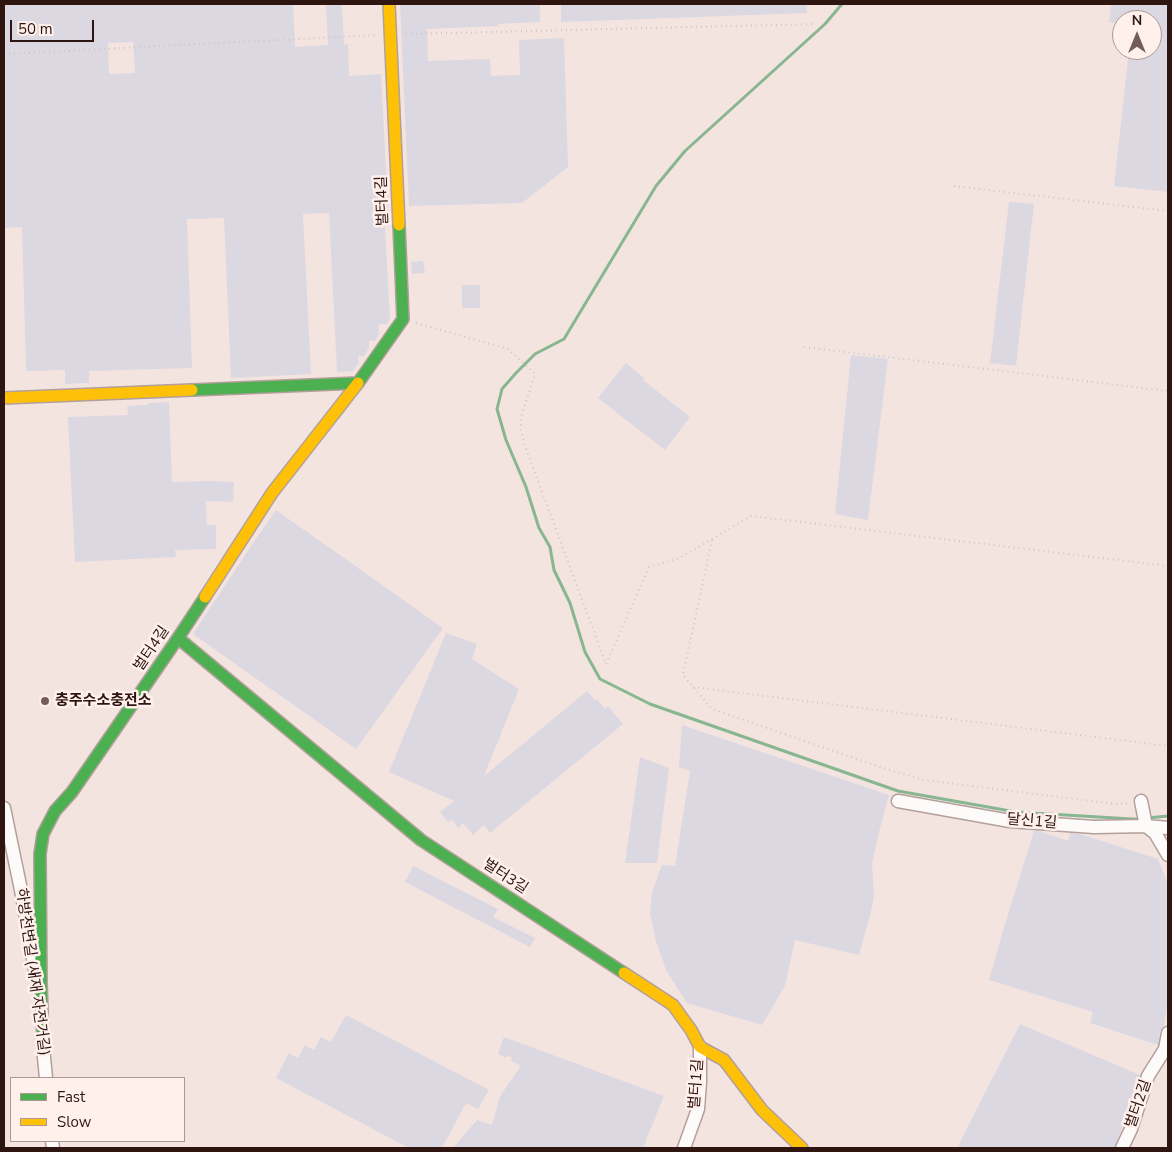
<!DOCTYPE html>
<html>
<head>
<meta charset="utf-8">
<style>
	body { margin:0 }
	#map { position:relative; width:1172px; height:1152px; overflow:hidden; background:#f4e4e0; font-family:"Nunito Sans",sans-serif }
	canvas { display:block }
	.frame { position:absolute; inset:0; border:5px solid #2e1510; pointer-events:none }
	.legend { position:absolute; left:10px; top:1077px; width:175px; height:65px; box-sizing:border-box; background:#fff0ec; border:1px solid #ab9894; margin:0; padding:6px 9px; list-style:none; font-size:15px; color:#2e1510 }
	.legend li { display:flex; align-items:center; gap:10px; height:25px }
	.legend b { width:25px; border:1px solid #ab9894 }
	.north { position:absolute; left:1112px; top:10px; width:50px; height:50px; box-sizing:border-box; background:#fff0ec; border:1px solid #ab9894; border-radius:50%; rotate:0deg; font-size:14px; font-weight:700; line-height:20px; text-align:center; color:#2e1510 }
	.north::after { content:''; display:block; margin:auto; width:18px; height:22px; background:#735d59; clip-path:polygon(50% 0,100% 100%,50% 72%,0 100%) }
	.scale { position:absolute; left:10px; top:20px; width:84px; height:22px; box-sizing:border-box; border:2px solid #2e1510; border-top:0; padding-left:6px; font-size:15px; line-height:18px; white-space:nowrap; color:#2e1510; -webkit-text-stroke:4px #fff0ec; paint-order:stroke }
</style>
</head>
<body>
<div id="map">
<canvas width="1172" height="1152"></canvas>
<div class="frame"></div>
<ul class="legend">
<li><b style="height:6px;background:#4caf50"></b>Fast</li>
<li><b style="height:6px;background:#ffc107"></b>Slow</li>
</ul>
<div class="north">N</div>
<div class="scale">50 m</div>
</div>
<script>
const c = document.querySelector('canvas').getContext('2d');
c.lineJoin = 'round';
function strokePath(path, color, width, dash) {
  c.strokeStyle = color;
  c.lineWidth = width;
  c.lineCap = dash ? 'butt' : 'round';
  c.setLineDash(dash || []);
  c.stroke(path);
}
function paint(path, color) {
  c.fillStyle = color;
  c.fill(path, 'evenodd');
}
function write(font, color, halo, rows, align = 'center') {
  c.font = font + ' "Nunito Sans","Noto Sans KR",sans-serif';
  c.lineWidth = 5;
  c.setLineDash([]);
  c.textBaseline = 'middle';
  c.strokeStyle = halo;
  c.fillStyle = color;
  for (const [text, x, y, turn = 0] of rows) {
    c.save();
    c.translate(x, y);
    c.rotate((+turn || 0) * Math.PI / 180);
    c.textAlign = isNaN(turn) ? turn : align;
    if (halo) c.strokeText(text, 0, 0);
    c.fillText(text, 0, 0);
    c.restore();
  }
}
const stream = new Path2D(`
	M842,4L825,24L685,151L656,186L564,339L535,354L516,373L502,389L497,409L506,440L526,487L539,528L550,547L554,570L570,603L585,652L600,679L650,704L898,791L1016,812L1132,819H1141
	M1147,818L1168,816`);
const building = new Path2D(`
	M4,4H293L295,47L328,45L326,4H342L344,45L348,44L349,76L381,74L388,210H384L390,319L387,324H379V334L375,341H369V348L364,356H358L359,363L353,371L337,372L329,213L303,214L311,374L231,378L224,218L187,219L192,368L89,371V383L65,384V370L26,371L22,227L4,228ZM133,42L135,73L109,74L108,43Z
	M400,4H540V22L498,24L499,26L427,29L428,61L490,59L491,76L520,75L519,40L564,38L568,167L522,203L409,206Z
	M561,4H806L807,13L561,22Z
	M1111,4H1168V192L1114,186L1129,50H1152V20H1122V24L1109,22Z
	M1009,202L1034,204L1016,366L990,363Z
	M423,261L425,273L412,274L411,262Z
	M462,285H480V308H462Z
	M851,355L888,359L868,520L835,514Z
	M626,363L644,378L643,380L690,417L665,450L598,398Z
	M169,402L172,482L208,481L234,482L233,502L206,501L207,525H216V549L175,550L176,557L75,562L68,417L128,415L127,406L148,405V403Z
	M276,510L443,628L356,749L193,634L251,546Z
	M446,633L477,644L472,659L519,689L484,776L587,691L595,700L597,699L605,709L608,706L623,724L490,833L484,825L473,835L463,823L458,828L452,820L448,822L440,812L454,801L389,772Z
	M682,725L889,795L878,836L872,864L874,895L871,912L859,955L795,940L785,986L762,1025L687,1003L667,972L656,942L650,913L652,892L662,865L675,866L690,771L679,767Z
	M640,757L669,768L657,863H625Z
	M1034,831H1039L1068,841L1070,833L1080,834L1158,859L1168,884V999L1164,1026L1160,1031L1158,1045L1090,1023L1093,1012L989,980L1005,924Z
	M413,866L498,909L493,917L535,938L530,947L405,882Z
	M346,1015L489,1090L478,1109L466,1103L442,1148H409L276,1078L289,1053L298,1058L305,1045L314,1050L321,1037L331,1042Z
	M1020,1024L1140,1075L1123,1126L1114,1148H957Z
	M504,1037L664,1096L643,1148H453L477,1120L492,1125L500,1096L521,1066L511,1061L512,1058L507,1055L506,1058L498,1054Z`);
const path = new Path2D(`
	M406,34L813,24
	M4,54L376,35
	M954,186L1168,211
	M416,323L508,349L535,374L521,417V430L525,446L606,664L649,567L680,558L751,516L1168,566
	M804,347L1168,391
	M712,540L683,675L712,709L883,768L924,780L1115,804L1131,803
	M693,687L1168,746`);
const street = new Path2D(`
	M898,801L1010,821L1094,827L1146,826L1168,828
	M1141,801L1146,826L1155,833L1168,855
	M4,808L21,890L35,970
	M42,1037L46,1078
	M52,1141L53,1148
	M684,1148L698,1109L700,1082V1047
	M1122,1148L1131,1129L1148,1076L1165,1049L1168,1033`);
const fast = new Path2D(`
	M192,390L358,383L403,319L399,225
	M178,638L421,840L624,973
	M43,1045L41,981L40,854L43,834L55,811L72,792L178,638L205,597`);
const slow = new Path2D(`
	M389,4L399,225
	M4,398L192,390
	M205,597L272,493L358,383
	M624,973L673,1005L691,1030L700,1047L724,1060L762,1110L802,1148`);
const markers = [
	[45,701,5,"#735d59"]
];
const streetNames = [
	["벌터4길",383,201,-92],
	["벌터4길",152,649,-56],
	["달신1길",1032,822,5],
	["벌터3길",505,877,33],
	["하방천변길 (새재 자전거길)",32,972,82],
	["벌터1길",697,1084,-86],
	["벌터2길",1139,1104,-71]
];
const poiNames = [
	["충주수소충전소",55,701]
];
strokePath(stream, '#88b690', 3);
paint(building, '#dcd8e2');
strokePath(street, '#b39f9b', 15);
strokePath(fast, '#b39f9b', 14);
strokePath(slow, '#b39f9b', 14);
strokePath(path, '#ccc5c4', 2, [1, 4]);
strokePath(street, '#fdfbfa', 12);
strokePath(fast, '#4caf50', 11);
strokePath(slow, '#ffc107', 11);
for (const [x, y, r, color] of markers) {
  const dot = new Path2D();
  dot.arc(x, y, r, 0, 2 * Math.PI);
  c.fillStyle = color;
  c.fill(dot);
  strokePath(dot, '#fff0ec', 2);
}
write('15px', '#2e1510', '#fff0ec', streetNames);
write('bold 15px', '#2e1510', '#fff0ec', poiNames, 'left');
</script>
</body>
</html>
